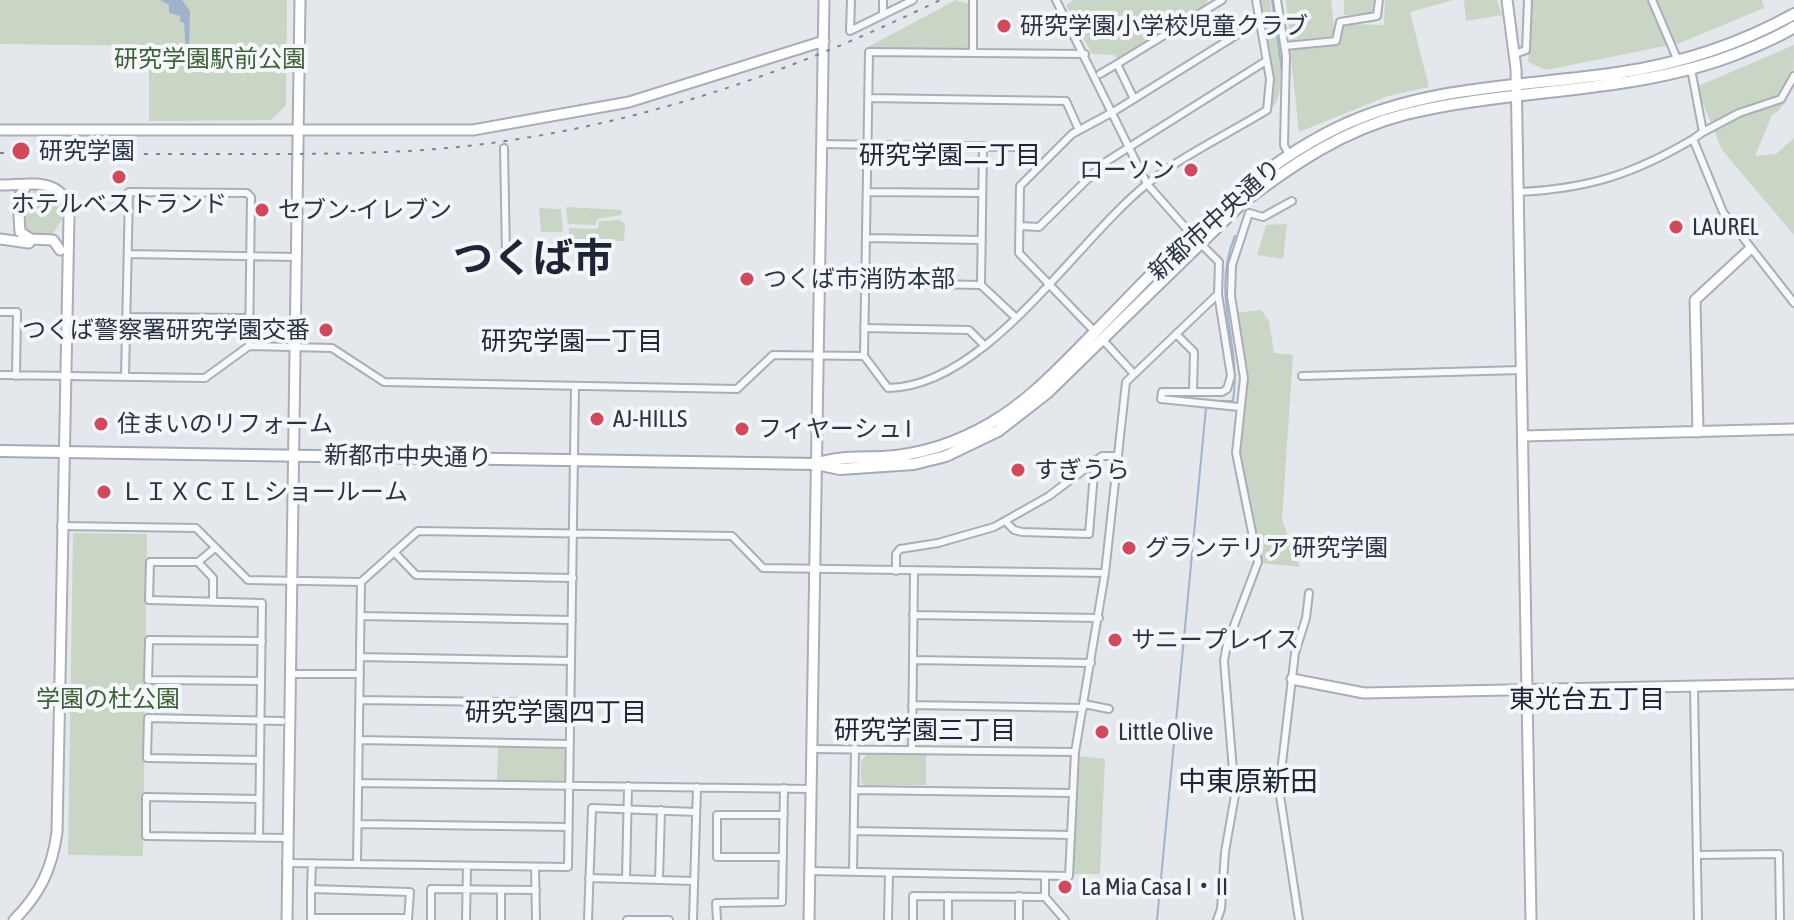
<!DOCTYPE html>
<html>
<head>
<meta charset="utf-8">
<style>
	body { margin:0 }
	canvas { display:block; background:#e4e7ec }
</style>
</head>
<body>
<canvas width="1794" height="920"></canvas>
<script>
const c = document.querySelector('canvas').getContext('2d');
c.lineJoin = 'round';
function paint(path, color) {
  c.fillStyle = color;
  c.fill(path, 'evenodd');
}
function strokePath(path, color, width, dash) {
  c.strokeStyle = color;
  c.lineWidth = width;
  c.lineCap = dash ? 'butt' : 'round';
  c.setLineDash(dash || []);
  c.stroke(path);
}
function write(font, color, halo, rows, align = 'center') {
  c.font = font + ' "Asap Condensed","Noto Sans JP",sans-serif';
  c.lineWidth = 8;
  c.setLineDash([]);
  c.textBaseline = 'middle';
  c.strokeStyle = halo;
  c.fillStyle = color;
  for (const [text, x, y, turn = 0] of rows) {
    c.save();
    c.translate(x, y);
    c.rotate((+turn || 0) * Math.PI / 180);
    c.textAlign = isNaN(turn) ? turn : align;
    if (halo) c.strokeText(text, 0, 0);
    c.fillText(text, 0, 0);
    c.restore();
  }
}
const green = new Path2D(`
	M0,0H287L286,105L271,120L149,121V46L0,44Z
	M956,0L970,4V50L866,48Z
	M1074,0H1208L1203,8L1119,60L1114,55L1092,54L1066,5Z
	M1258,0H1270C1271,29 1293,88 1271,109L1273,83Z
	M1286,0H1331L1335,36L1290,40Z
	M1344,0H1374V13L1344,15Z
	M1385,0H1454L1410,12L1429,87L1388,96L1299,132L1290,49L1335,45L1341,40L1344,24L1384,25Z
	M1464,0H1497L1502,15L1466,21Z
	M1532,0H1762L1764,8L1680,43L1546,70L1528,62Z
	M1794,45C1794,68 1794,104 1772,115L1755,156L1776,154L1794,138V235L1722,150L1696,87Z
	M34,191L50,192L61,204L62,220L50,237L25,232L24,201Z
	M566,207L622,210L621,215L597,219L596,225L568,224Z
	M539,208L561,209L563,232H541Z
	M619,220L625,224L624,241L569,240V228L598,229L599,221Z
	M1287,224L1283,259L1257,255L1266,225Z
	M1261,310L1269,321L1274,353L1293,355L1282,520L1300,567L1261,563L1240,452L1247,378L1237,313Z
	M73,533L147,534L143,856L68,855Z
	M498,746H564L567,780L497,781Z
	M867,754H926V785H864L861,782V761Z
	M1079,756L1105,759L1100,874H1073Z`);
const water = new Path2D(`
	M160,0H182L190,11L189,48L201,57L205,70L186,51L184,23L180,21V16L169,13V5Z`);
const stream = new Path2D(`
	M1272,0L1282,72
	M1206,401H1233C1242,342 1210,295 1235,236
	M1157,920L1206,408`);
const street = new Path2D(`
	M851,0L850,31L913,0
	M973,0V52
	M1056,0L1147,184L1192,235
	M1277,0L1286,56L1284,145L1289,155
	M1652,0L1678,61
	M883,15V0
	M1285,46L1336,41L1340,22L1377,16L1379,0
	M1515,54L1526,50L1528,0
	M1691,69L1703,132L1693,139L1723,212L1794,303
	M1100,74L1117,64
	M868,98L1066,101L1079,130
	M1134,99L1117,64L1222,0
	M1703,132L1739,113L1781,99L1794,76
	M822,144L1019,147L1039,167
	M504,148L506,256
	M867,192L982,193
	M1518,192C1588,189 1634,174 1693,139
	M1249,213L1263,217L1292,201
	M1020,226L1039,227L1104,163L1266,61
	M866,238L982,240
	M128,254L296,257
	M865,283L981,285L1014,316
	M981,285L983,146
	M0,312H17L16,376
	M126,317L249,318
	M864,328L969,330L985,346
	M1095,332L1019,253L1020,186L1072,134L1113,112L1259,21
	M1176,334L1194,352L1193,391
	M1103,340L1134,374
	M864,356L869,52L1085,54
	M0,375L205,378L249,346L332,348L384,382L737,389L773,355L864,356L888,388C986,387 1075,242 1147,184C1183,155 1228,134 1267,110L1270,79L1256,0
	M1302,376L1521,370
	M125,377L129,192L247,193L251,197L249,346
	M1161,399L1162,392H1222L1227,389L1231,376L1218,294L1219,262L1200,243
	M1161,399L1239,407
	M1005,521L1014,530L1022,532L1089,534L1095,461
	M61,526L196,528L248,580L361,582L418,531L732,536L763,568L1105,573
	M215,548L198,562H150L149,600L262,603L259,838
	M394,552L416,575L573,578
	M198,562L213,578V602
	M896,571V554L900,549L938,543L994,527L1049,496L1102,456H1118
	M913,615L1099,618
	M361,616L572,620
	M360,657L571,661
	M913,660L1091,663
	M296,674H360
	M261,681L148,680L149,640L262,641
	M1694,686L1698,920
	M360,700L571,703
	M1084,704L1109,709
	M912,705L1083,708
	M359,740L570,744
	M812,749L1075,752L1105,573L1126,382L1218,294
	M912,749L914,572
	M260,760L147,758L148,718L282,721
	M359,783L811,789
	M628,786L626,879L694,881
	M854,790L1073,793
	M259,799L146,797V836L287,838
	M358,824L569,827
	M854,831L1071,835
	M1697,855L1779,854L1780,920
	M783,857H717V815H784
	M286,863L568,867L575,386
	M312,863L311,889L410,892L408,920
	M357,864L361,582
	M535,867L536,920
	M810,871L1069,876L1075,752
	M853,872L855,748
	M1045,876V897L1065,920
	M589,878L626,879
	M659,880L661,810
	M311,889V918H408
	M948,896V920
	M431,920V889L536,890
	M466,920L467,866
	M501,920V890
	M588,920L592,808L696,812
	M627,920H669
	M693,920L697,787
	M717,920L716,903L782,902L784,788
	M888,920L889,873
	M913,920V896L1045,897
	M1019,920V896
	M1217,920L1221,909L1225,852L1235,795L1224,661L1227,644L1258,562L1236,453L1244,378L1231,296L1232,265L1249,213
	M1299,920L1279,789L1295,653L1306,618L1309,593`);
const secondary = new Path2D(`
	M1507,0L1516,69L1531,920
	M0,130H473L629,102L824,41
	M0,185C30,185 66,175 69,216L57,832C52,869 40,894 14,920
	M27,185L18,198L20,232L31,239L53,240L60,250
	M0,239L29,243
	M1698,432L1695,300L1749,250
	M1523,436L1794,429
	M1292,679L1364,693L1794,684
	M287,920L300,0
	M809,920L824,0`);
const primary = new Path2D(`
	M0,451L816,464L840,469L914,464L946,456L998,431L1047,393L1242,203C1293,164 1343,130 1406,114C1516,87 1632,95 1739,53C1758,45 1777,38 1794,27
	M816,464C838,456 859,458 882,457C920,455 957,443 991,423C1031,400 1063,364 1095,332C1169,257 1243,173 1339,127C1427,85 1523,87 1617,73C1678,64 1740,44 1794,14`);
const rail = new Path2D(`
	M0,153C83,154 166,154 249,154C321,154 395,154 467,146C634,127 789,74 940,0`);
const markers = [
	[1004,26,8,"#d1495b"],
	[21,151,10,"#d1495b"],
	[1191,170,8,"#d1495b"],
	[119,177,8,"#d1495b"],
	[262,210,8,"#d1495b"],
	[1676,227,8,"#d1495b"],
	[747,279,8,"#d1495b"],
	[326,330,8,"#d1495b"],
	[597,419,8,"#d1495b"],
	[101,424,8,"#d1495b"],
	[742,429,8,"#d1495b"],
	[1018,470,8,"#d1495b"],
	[104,492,8,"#d1495b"],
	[1129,548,8,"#d1495b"],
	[1115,640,8,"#d1495b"],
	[1102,732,8,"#d1495b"],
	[1065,887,8,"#d1495b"]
];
const poiNames = [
	["研究学園小学校児童クラブ",1020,26],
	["研究学園",39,151],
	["ローソン",1175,170,"right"],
	["ホテルベストランド",119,204,"center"],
	["セブン-イレブン",278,210],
	["LAUREL",1692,227],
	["つくば市消防本部",763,279],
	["つくば警察署研究学園交番",310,330,"right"],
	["AJ-HILLS",613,419],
	["住まいのリフォーム",117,424],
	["フィヤーシュ I",758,429],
	["すぎうら",1034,470],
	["ＬＩＸＣＩＬショールーム",120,492],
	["グランテリア 研究学園",1145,548],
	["サニープレイス",1131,640],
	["Little Olive",1118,732],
	["La Mia Casa I・II",1081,887]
];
const parkNames = [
	["研究学園駅前公園",210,59],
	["学園の杜公園",108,699]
];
const streetNames = [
	["新都市中央通り",1215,220,-42],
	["新都市中央通り",408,457,1]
];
const neighbourhoodNames = [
	["研究学園二丁目",950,156],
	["研究学園一丁目",572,342],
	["東光台五丁目",1587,700],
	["研究学園四丁目",556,713],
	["研究学園三丁目",925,731]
];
const quarterNames = [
	["中東原新田",1248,782]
];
const townNames = [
	["つくば市",533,259]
];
paint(green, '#c9d6c5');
paint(water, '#9fb4cc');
strokePath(stream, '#9fb4cc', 2);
strokePath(street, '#a9aeb7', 10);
strokePath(secondary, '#a9aeb7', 13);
strokePath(primary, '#a3abb8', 14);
strokePath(street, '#f7f8fa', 6);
strokePath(secondary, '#fff', 9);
strokePath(primary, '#fff', 10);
strokePath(rail, '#7d8696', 2, [4, 8]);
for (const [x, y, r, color] of markers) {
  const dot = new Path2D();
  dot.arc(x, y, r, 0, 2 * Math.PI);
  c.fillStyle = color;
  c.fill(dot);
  strokePath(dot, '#f4f6f9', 3);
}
write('24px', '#2b3445', '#f4f6f9', poiNames, 'left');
write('24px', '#3f6138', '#f4f6f9', parkNames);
write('24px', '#2b3445', '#f4f6f9', streetNames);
write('26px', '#1d2536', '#f4f6f9', neighbourhoodNames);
write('28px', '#1d2536', '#f4f6f9', quarterNames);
write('bold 40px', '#1d2536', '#f4f6f9', townNames);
</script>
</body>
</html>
